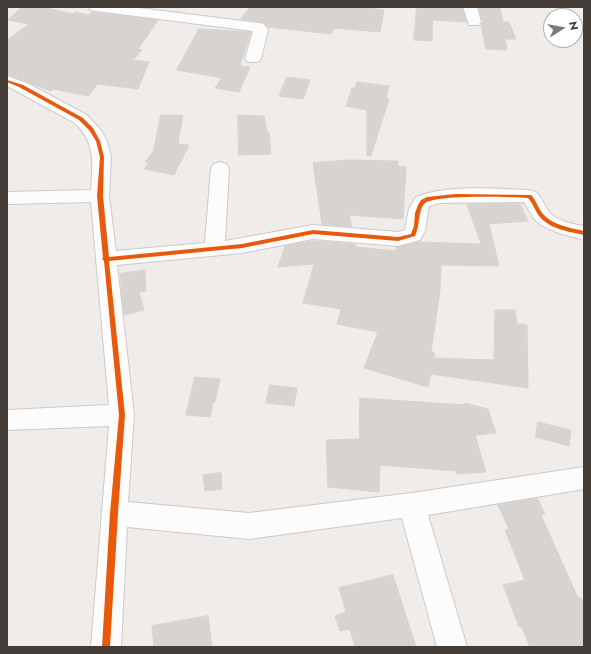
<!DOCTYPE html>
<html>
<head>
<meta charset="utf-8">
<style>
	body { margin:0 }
	#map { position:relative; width:591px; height:654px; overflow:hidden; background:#efece9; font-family:Jost,sans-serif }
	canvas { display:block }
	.frame { position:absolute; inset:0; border:8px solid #443c37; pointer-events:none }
	.north { position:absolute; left:543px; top:8px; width:40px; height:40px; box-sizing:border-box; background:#fff; border:1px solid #b4b1af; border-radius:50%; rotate:79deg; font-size:11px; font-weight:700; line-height:16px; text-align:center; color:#443c37 }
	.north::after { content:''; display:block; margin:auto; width:14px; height:18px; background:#807a75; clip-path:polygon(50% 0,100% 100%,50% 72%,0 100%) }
</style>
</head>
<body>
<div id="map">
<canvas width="591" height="654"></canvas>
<div class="frame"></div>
<div class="north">N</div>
</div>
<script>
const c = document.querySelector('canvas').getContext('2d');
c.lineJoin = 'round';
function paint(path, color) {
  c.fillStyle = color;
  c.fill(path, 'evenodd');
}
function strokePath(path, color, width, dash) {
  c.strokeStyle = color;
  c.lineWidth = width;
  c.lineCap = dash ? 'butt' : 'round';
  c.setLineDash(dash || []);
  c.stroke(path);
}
const building = new Path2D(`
	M22,7H43L73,14L75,12L89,15L92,12L158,20L138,49L142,50L133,60L149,62L138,89L98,84L88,96L54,89L51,91L7,74V40L29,24L8,20Z
	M250,7H362L384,10L380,32L334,28L331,34L268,27L264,23L241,19Z
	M417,7H433L432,41L414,40Z
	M433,7H462L467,22L433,20Z
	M479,7H500L503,22H509L516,39H505L507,50L486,49L481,25L482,22Z
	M199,29L251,32L240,66L250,67L239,92L215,88L222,78L177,70Z
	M287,77L310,80L303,99L279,96Z
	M357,82L389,86L386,99H389L371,156H367V110L346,106L352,88H355Z
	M161,115H183L178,144L189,145L174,175L144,169L149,163L145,162L153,152Z
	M238,115L264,116L267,132H269L271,154L239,155Z
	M350,160L398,161V166L406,167L403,219L349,215L352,227L322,224L313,163Z
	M467,204H520L528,221L489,224L499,266L441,265L440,290L431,352L435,353L434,358L494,360L495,310H515L517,324L527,325L528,388L431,374L428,387L364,368L378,332L337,324L341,309L303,303L314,264L278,267L285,246L312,241L355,244L356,247L397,251L396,247L419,242L481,244Z
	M145,270L146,291L139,292L144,310L124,315L120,274Z
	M195,377L220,379L215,402H213L210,417L186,415Z
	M270,385L297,388L294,406L266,403Z
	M360,398L465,405V403L488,409L496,433L475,435L486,472L457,474L456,471L380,465L379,492L328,487L326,440L359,439Z
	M538,422L571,430L569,446L536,437Z
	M221,473L222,489L205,491L203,475Z
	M537,498L545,514L541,515L578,598H581L584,606V647H530L522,627H519L503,585L525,580L505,530L509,529L498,505Z
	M393,575L416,647H355L350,629L340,631L335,616L346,612L339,588Z
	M208,616L212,647H154L152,626Z`);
const street = new Path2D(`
	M89,7H131L259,23L264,24L268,30L261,59L258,62H248L245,59L253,31L96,11L91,10Z
	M463,7H477L481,22L479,25H469Z
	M7,76L27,83L87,115L100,129L107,141L111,157L109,196L116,251L205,243L211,168L214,164L220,162L226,164L229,168L225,241L313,225L398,232L405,230L409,209L416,197C448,184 495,189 529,190L536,192C541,197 544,204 548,211C556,221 572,224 584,226V240L556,232L541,225L534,219L524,202L440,203L429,206L425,231L420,240L398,246L313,239L242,253L117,265L134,415L128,502L249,513L412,493L584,467V489L428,515L467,647H437L402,518L249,539L127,527L121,647H91L109,426L7,430V410L109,405L91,202L7,204V192L91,190C93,162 96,144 75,123L7,86Z`);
const cycleway = new Path2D(`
	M7,80L23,85L83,118L93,128L100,141L104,157L103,196L109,257L242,244L313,230L398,237L411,234L414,226L415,213L418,205L421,200L427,197L455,194L531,195C536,200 538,208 543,214C552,225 571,228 584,231V235C570,232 550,229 540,217C535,211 533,203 528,198C512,197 432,194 424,204C418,211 420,226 415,236L398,241L313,234L242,248L109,261L125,415L118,513L110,647H102L110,513L119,415L104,261L102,259L103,258L97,196L100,157L96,141L89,130L79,120L19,87L7,82Z`);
paint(building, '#d7d3d0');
strokePath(building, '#d7d3cf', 1);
strokePath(street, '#cdcac7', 2);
paint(street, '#fdfcfc');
paint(cycleway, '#e8590c');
</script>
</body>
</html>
